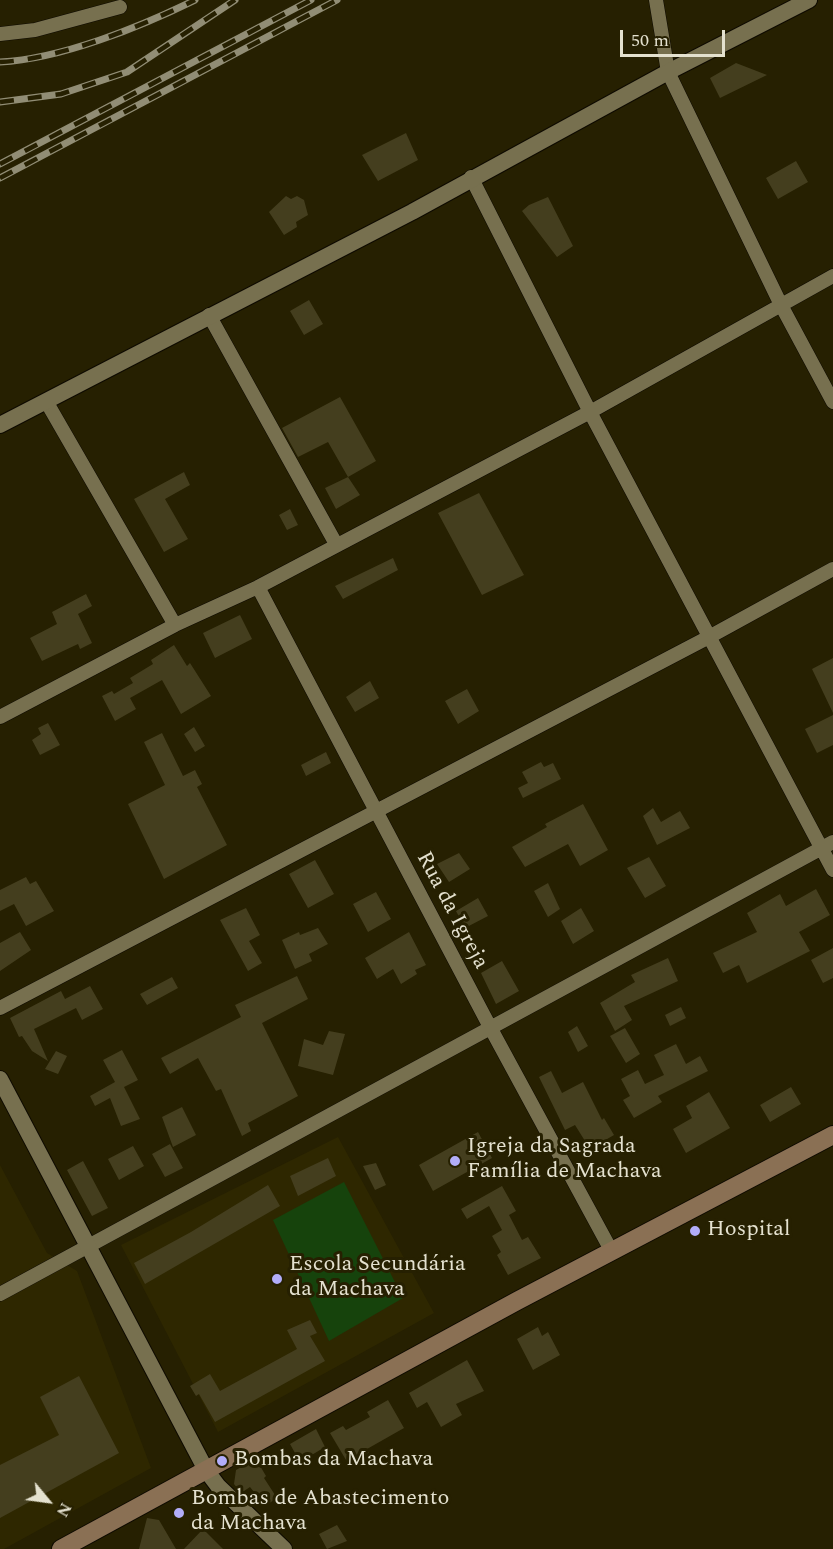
<!DOCTYPE html>
<html>
<head>
<meta charset="utf-8">
<style>
	body { margin:0 }
	#map { position:relative; width:833px; height:1549px; overflow:hidden; background:#262001; font-family:Spectral,serif }
	canvas { display:block }
	.north { position:absolute; left:18px; top:1471px; width:60px; height:60px; -webkit-text-stroke:4px #262001; paint-order:stroke; rotate:119deg; font-size:16px; font-weight:700; line-height:24px; text-align:center; color:#e4e1cf }
	.north::after { content:''; display:block; margin:auto; width:21px; height:27px; background:#e4e1cf; clip-path:polygon(50% 0,100% 100%,50% 72%,0 100%) }
	.scale { position:absolute; left:620px; top:30px; width:105px; height:27px; box-sizing:border-box; border:3px solid #e4e1cf; border-top:0; padding-left:8px; font-size:18px; line-height:21px; white-space:nowrap; color:#e4e1cf; -webkit-text-stroke:4px #262001; paint-order:stroke }
</style>
</head>
<body>
<div id="map">
<canvas width="833" height="1549"></canvas>
<div class="north">N</div>
<div class="scale">50 m</div>
</div>
<script>
const c = document.querySelector('canvas').getContext('2d');
c.lineJoin = 'round';
function paint(path, color) {
  c.fillStyle = color;
  c.fill(path, 'evenodd');
}
function strokePath(path, color, width, dash) {
  c.strokeStyle = color;
  c.lineWidth = width;
  c.lineCap = dash ? 'butt' : 'round';
  c.setLineDash(dash || []);
  c.stroke(path);
}
function write(font, color, halo, rows, align = 'center') {
  c.font = font + ' Spectral,serif';
  c.lineWidth = 6;
  c.setLineDash([]);
  c.textBaseline = 'middle';
  c.strokeStyle = halo;
  c.fillStyle = color;
  for (const [text, x, y, turn = 0] of rows) {
    c.save();
    c.translate(x, y);
    c.rotate((+turn || 0) * Math.PI / 180);
    c.textAlign = isNaN(turn) ? turn : align;
    if (halo) c.strokeText(text, 0, 0);
    c.fillText(text, 0, 0);
    c.restore();
  }
}
const built = new Path2D(`
	M338,1137L434,1313L218,1432L121,1245Z
	M0,1165L47,1253L77,1271L151,1468L4,1549H0Z`);
const green = new Path2D(`
	M344,1182L403,1298L329,1341L273,1220Z`);
const building = new Path2D(`
	M736,63L767,75L720,98L710,78Z
	M406,133L418,160L378,181L362,155Z
	M796,161L808,182L778,199L766,178Z
	M286,196L291,199L297,196L304,200L308,215L296,222L297,227L284,235L269,212Z
	M548,197L573,246L557,257L522,211L529,205Z
	M309,300L323,324L304,335L290,311Z
	M340,397L376,461L348,477L328,442L298,457L282,428Z
	M184,472L190,485L165,499L188,539L164,552L134,499Z
	M348,477L360,495L336,509L325,488Z
	M479,493L524,575L482,595L438,513Z
	M290,509L298,525L287,530L279,515Z
	M393,558L398,570L343,599L335,586Z
	M86,594L92,606L78,614L92,643L80,649L78,644L42,661L30,638L57,624L52,612Z
	M240,615L252,639L215,658L203,633Z
	M174,645L187,666L190,663L211,696L181,714L162,680L130,698L136,709L115,721L102,696L112,691L114,694L133,683L130,678L153,664L151,660Z
	M833,658V713L812,669Z
	M370,681L379,698L355,712L346,697Z
	M467,689L479,711L458,724L445,701Z
	M833,715V745L817,753L805,729Z
	M48,723L60,745L40,755L32,740L41,734L38,728Z
	M194,727L205,746L195,752L184,734Z
	M162,733L183,776L195,770L202,784L197,787L227,845L164,879L128,804L165,785L144,742Z
	M326,752L331,763L306,776L301,765Z
	M541,762L544,767L553,763L561,779L523,798L518,788L528,783L522,772Z
	M583,804L608,850L580,866L568,844L525,867L512,847L547,827L545,824Z
	M653,808L661,822L680,811L690,828L657,845L643,816Z
	M459,853L470,869L449,882L437,864Z
	M649,857L666,886L645,898L627,868Z
	M315,860L334,894L308,908L289,874Z
	M26,877L30,884L36,881L54,911L26,926L14,904L0,911V890Z
	M548,883L560,909L548,917L534,891Z
	M816,889L830,915L799,932L810,951L747,983L739,965L723,973L713,953L757,932L747,913L780,894L786,906Z
	M376,892L391,919L368,932L353,904Z
	M478,898L488,916L465,928L456,911Z
	M246,908L260,935L249,941L262,963L248,971L220,920Z
	M581,908L594,931L573,944L561,921Z
	M318,928L328,944L309,954L312,961L295,969L282,940L299,932L300,935Z
	M20,932L31,950L0,971V943Z
	M409,932L426,965L415,970L417,974L401,984L393,969L377,979L365,958Z
	M833,948V978L823,983L811,960Z
	M668,958L678,981L624,1006L632,1020L615,1031L600,1003L635,982L631,975Z
	M502,961L519,991L496,1004L481,973Z
	M297,976L308,999L262,1023L298,1096L248,1123L251,1131L242,1136L221,1089L216,1091L198,1058L170,1074L161,1058L241,1017L235,1005Z
	M172,977L178,988L147,1005L140,994Z
	M90,986L103,1009L82,1020L76,1008L34,1029L48,1061L32,1051L22,1036L19,1037L10,1018L61,991L65,999Z
	M681,1007L686,1018L670,1026L665,1015Z
	M577,1026L588,1046L578,1052L568,1032Z
	M625,1028L640,1054L626,1063L610,1036Z
	M329,1031L345,1034L333,1075L298,1066L304,1039L323,1045Z
	M676,1044L686,1064L700,1056L708,1071L658,1096L662,1102L634,1118L623,1100L630,1096L621,1079L638,1070L645,1084L664,1075L654,1055Z
	M122,1050L138,1080L124,1087L140,1119L121,1126L110,1098L95,1106L90,1096L115,1082L103,1060Z
	M56,1051L67,1056L58,1074L45,1069Z
	M551,1071L562,1093L583,1082L602,1120L604,1118L614,1135L590,1149L575,1125L565,1130L539,1077Z
	M791,1087L801,1104L770,1122L760,1105Z
	M709,1092L730,1128L686,1153L673,1129L692,1118L686,1106Z
	M182,1107L196,1135L173,1147L162,1117Z
	M478,1132L492,1158L433,1191L419,1165Z
	M170,1144L183,1168L165,1177L152,1154Z
	M133,1146L144,1166L119,1180L108,1159Z
	M328,1158L336,1176L298,1196L290,1176Z
	M83,1161L108,1208L92,1216L67,1170Z
	M376,1163L386,1185L375,1190L363,1166Z
	M268,1185L280,1206L145,1284L134,1263L191,1232Z
	M502,1186L516,1211L509,1215L522,1240L528,1237L541,1258L508,1275L497,1255L501,1252L492,1236L502,1230L489,1206L467,1219L461,1209Z
	M310,1320L317,1333L310,1336L325,1361L215,1422L199,1394L196,1396L190,1386L210,1374L220,1391L297,1349L287,1330Z
	M538,1327L542,1336L548,1332L560,1355L533,1370L517,1339Z
	M467,1360L484,1391L456,1404L462,1415L441,1427L427,1402L417,1408L409,1393Z
	M79,1376L119,1453L0,1518V1465L59,1435L40,1397Z
	M388,1400L404,1428L367,1449L369,1453L349,1465L330,1433L343,1426L346,1430L370,1417L367,1412Z
	M316,1429L325,1447L300,1462L290,1444Z
	M256,1459L266,1476L264,1478L277,1498L265,1506L250,1487L241,1493L234,1484L236,1470Z
	M147,1518L159,1520L176,1549H139Z
	M337,1525L347,1541L327,1549L319,1534Z
	M203,1529L223,1549H184Z`);
const minor = new Path2D(`
	M656,0L668,72L781,305L833,402
	M0,34L35,30L120,7
	M471,177L590,412L833,870
	M209,315L336,544
	M46,401L175,625
	M258,587L490,1027L612,1252
	M0,717L175,625L258,587L590,412L833,276
	M0,1008L709,637L833,569
	M0,1294L833,842`);
const tertiary = new Path2D(`
	M0,425L412,212L668,72L809,0
	M0,1079L206,1470L218,1486L284,1549`);
const secondary = new Path2D(`
	M61,1549L517,1301L833,1135`);
const rail = new Path2D(`
	M0,62C61,59 140,27 195,0
	M0,102L61,94L127,72L235,0
	M0,164L311,0
	M0,178L337,0`);
const markers = [
	[455,1161,6,"#b2adf9"],
	[695,1231,6,"#b2adf9"],
	[277,1279,6,"#b2adf9"],
	[222,1461,6,"#b2adf9"],
	[179,1513,6,"#b2adf9"]
];
const streetNames = [
	["Rua da Igreja",451,911,62]
];
const poiNames = [
	["Igreja da Sagrada",467,1148],
	["Família de Machava",467,1173],
	["Hospital",707,1231],
	["Escola Secundária",289,1266],
	["da Machava",289,1291],
	["Bombas da Machava",234,1461],
	["Bombas de Abastecimento",191,1500],
	["da Machava",191,1525]
];
paint(built, '#2e2700');
paint(green, '#16430c');
paint(building, '#443e1e');
strokePath(minor, '#0e0a00', 15);
strokePath(tertiary, '#0e0a00', 18);
strokePath(secondary, '#0e0a00', 20);
strokePath(minor, '#77704f', 14);
strokePath(tertiary, '#77704f', 16);
strokePath(secondary, '#8a7054', 18);
strokePath(rail, '#918d75', 7);
strokePath(rail, '#262001', 4.5, [14]);
for (const [x, y, r, color] of markers) {
  const dot = new Path2D();
  dot.arc(x, y, r, 0, 2 * Math.PI);
  c.fillStyle = color;
  c.fill(dot);
  strokePath(dot, '#262001', 2);
}
write('22px', '#e4e1cf', '#262001', streetNames);
write('22px', '#e4e1cf', '#262001', poiNames, 'left');
</script>
</body>
</html>
